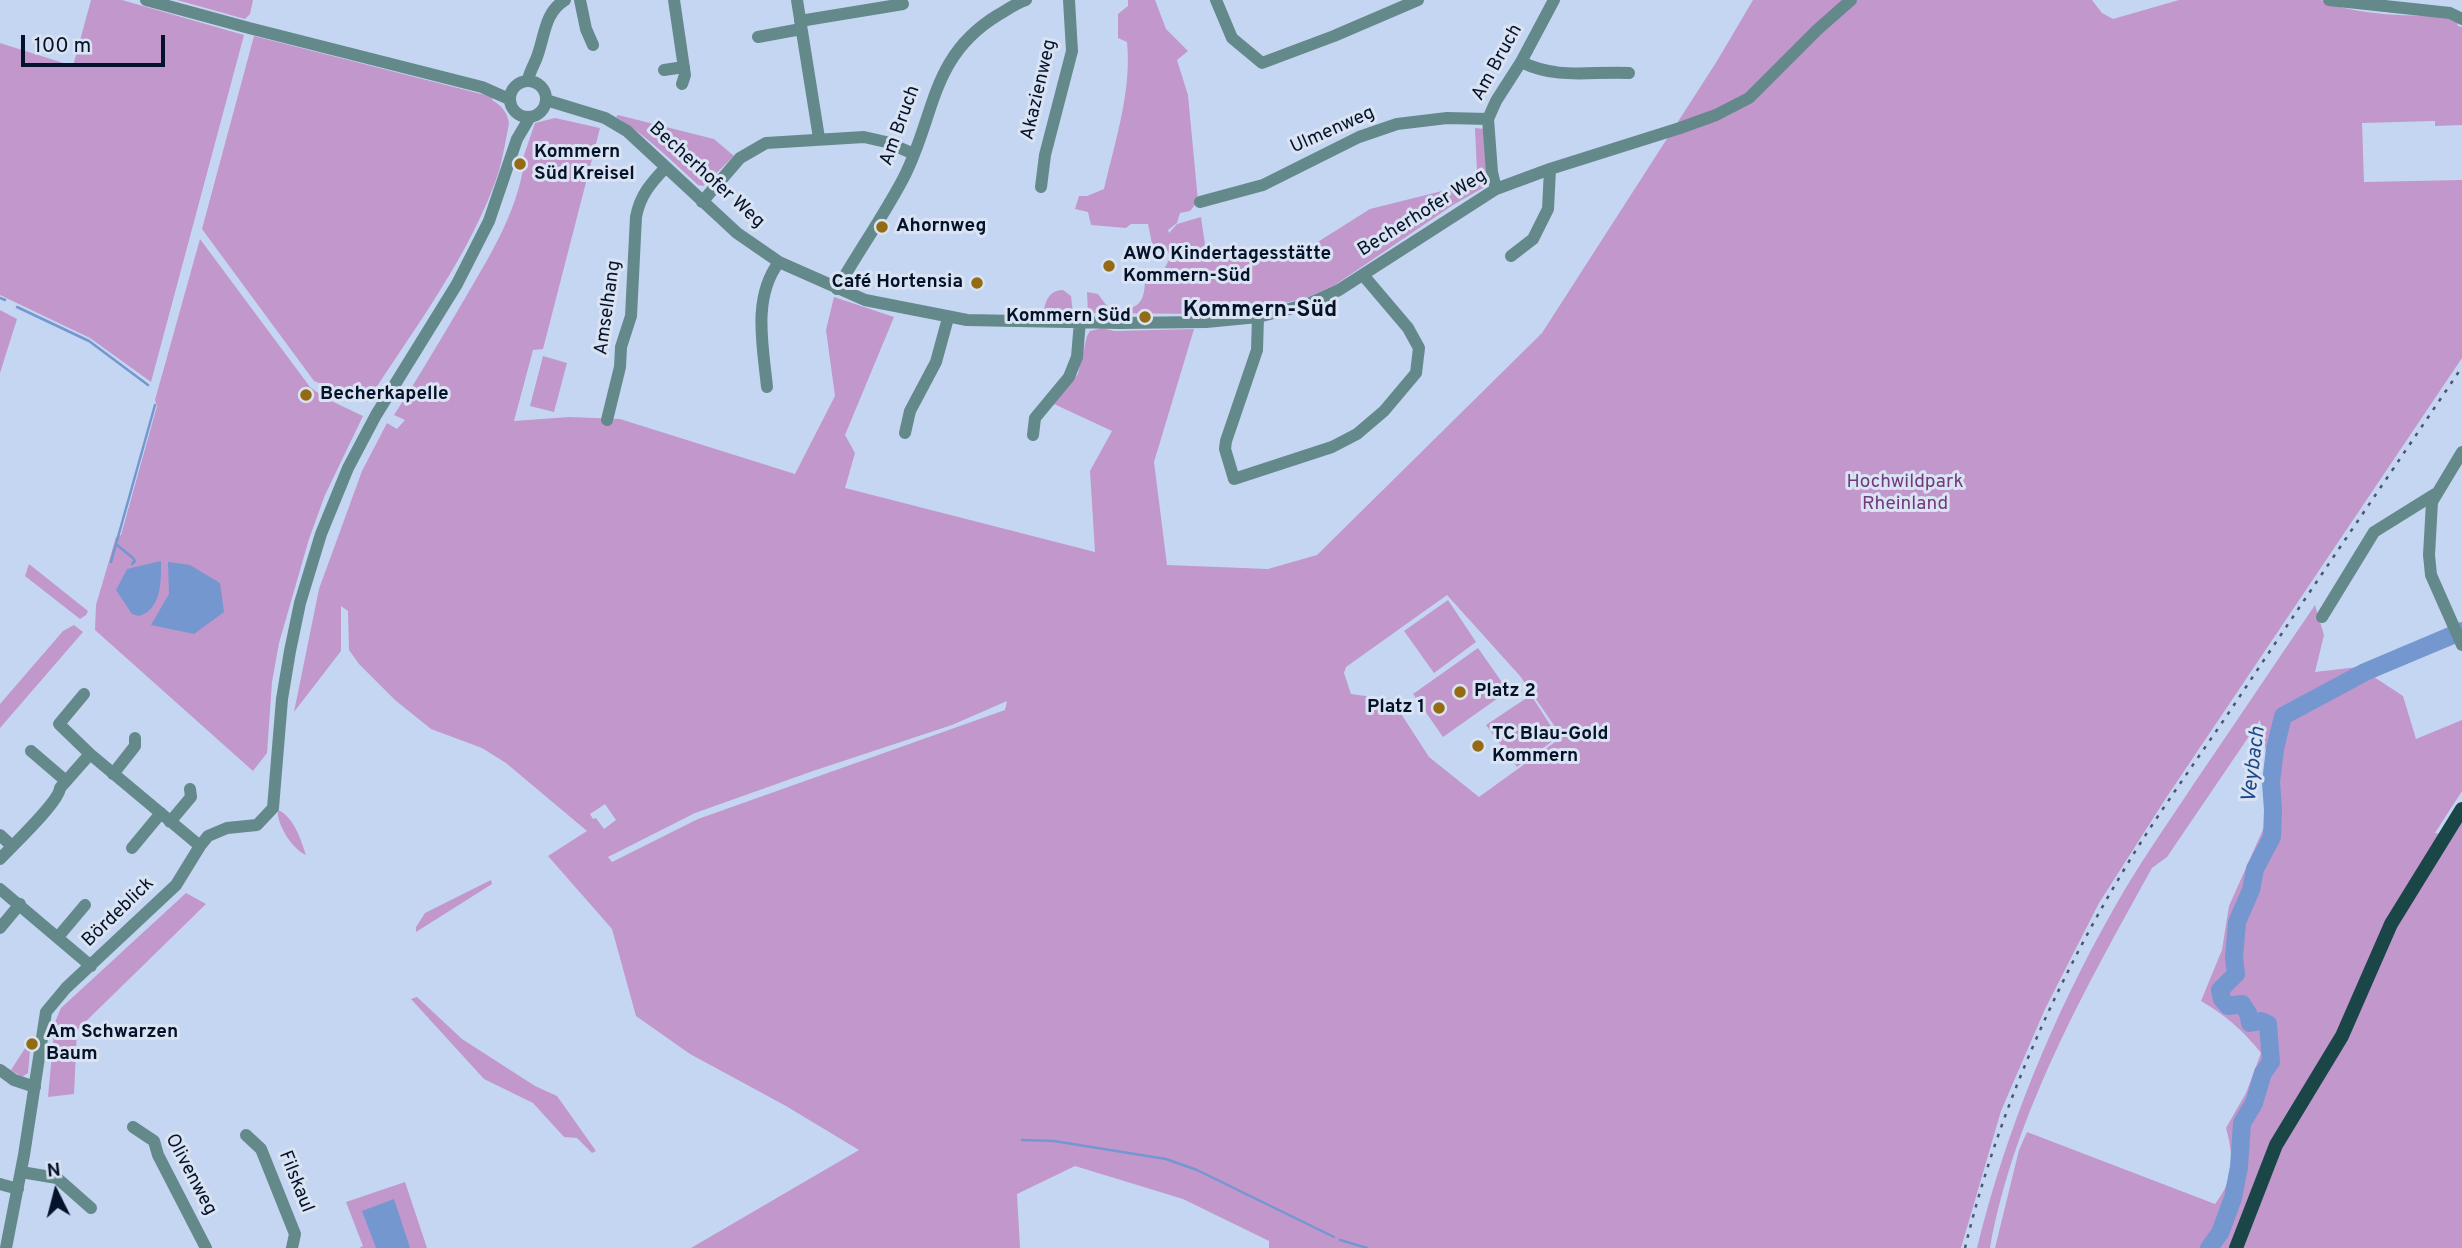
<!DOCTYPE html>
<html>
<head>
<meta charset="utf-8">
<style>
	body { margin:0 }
	#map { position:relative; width:2462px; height:1248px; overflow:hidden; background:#c5d6f2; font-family:Overpass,sans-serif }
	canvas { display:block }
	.north { position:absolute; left:21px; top:1157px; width:70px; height:70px; -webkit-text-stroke:5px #dae3f1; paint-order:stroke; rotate:354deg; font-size:19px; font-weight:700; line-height:28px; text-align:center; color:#05122b }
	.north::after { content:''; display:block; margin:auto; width:24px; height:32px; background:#05122b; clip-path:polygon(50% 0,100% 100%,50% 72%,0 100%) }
	.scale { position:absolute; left:21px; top:35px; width:144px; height:32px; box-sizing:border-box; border:4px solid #05122b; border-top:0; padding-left:9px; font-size:21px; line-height:24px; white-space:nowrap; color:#05122b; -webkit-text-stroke:5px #dae3f1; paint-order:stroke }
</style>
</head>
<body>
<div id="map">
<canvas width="2462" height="1248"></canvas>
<div class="north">N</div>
<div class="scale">100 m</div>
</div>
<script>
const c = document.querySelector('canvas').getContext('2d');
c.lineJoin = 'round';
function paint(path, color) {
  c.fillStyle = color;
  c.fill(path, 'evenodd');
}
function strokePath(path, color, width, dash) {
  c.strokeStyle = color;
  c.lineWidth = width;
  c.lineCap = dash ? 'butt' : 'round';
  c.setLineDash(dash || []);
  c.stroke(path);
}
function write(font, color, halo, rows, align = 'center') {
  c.font = font + ' Overpass,sans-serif';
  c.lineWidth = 6;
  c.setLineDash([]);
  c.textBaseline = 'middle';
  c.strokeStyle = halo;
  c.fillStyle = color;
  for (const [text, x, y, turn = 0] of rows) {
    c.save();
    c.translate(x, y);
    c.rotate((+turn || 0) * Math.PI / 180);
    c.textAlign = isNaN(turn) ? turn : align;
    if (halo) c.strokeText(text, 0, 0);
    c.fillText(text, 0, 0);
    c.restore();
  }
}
const green = new Path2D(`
	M91,0H122L244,35L151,382L90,338L0,295V43L73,66Z
	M177,0H253L250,14L245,19Z
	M1128,0H1155L1166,29L1188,51L1177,60L1188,95L1198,201L1190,211L1180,213L1177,223L1168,230L1169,233L1177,224L1201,217L1206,252L1209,256L1216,255L1219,253L1269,259L1305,250L1370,209L1454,188L1477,173L1475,128L1485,129L1488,185L1453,205L1335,285L1306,298L1262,308L1208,314L1088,313L1087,292L1098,294L1109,309C1134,310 1145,308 1145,279L1162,273L1170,258L1168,251L1154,253L1148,224H1131L1126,228L1091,225L1088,212L1075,209L1079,196H1087L1104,189C1115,142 1132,90 1127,42L1118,38V14L1128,6Z
	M1753,0H2092L2102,13L2113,19L2179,0H2321C2357,17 2414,15 2455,17L2458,26L2462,27V125L2435,126V121L2362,123L2364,182L2462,180V358L2168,795L2099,903L2045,1009L2001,1111L1961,1248H1269V1241L1183,1199L1075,1166L1017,1194L1020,1248H691L859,1150L786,1106L690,1054L636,1016L612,929L548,856L587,831L506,763L482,748L431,729L395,700L359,664L349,650L348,611L341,606V651L294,712L319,589L362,471L387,423L397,429L405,420L394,415C418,378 441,339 464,300C489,257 516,215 524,164L522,161L535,123L555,118L600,128L543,349L533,350L514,421L569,417L620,419L795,474L835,396L826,330L834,297L894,317L845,435L855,453L845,488L1095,552L1090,471L1112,431L1054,404L1078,374L1087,336L1090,331L1102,328L1114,331L1194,329L1154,462L1167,565L1268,569L1317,555L1542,333L1717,61ZM1447,595L1520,676L1562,737L1479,797L1429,757L1398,709L1402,701L1351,694L1344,673L1346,667ZM1007,701L1005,710L698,819L612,862L608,857L695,813L813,771L952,725ZM605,804L616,820L604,829L596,818L593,819L590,814Z
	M254,36L493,97L492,100C502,106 507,112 509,123C506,139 503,156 499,171C472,253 413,330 367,402L314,381L202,229Z
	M618,115L714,139L734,156L703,186L698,185C672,161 647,136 616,117Z
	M200,239L310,387L325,398L363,416L325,495L309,539L279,643L272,682L267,753L253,771L95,630L96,605L116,537L121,535L157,406L155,400Z
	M1063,290L1071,296L1073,314L1044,315C1044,302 1049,290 1063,290Z
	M0,310L17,319L0,373Z
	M543,356L567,363L554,412L530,406Z
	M29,564L88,611L86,615L80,619L25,576Z
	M1448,600L1476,642L1434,673L1404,631Z
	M2315,605L2324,635L2315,672L2358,667L2448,628L2455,644L2374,677L2403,696L2416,739L2462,720V791L2435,833L2450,836L2462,819V1248H1995L2019,1150L2027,1132L2215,1204C2235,1178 2234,1158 2226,1128L2246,1093L2261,1053C2243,1030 2225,1015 2201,1001L2222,950L2229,906L2265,825L2269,767L2260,720L2167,857L2152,868C2087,985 2014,1114 1990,1248H1977C2006,1130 2053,1016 2113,910C2137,867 2166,826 2193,785C2234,725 2274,665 2315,605Z
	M74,625L83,632L0,728V704L63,631Z
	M1478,648L1508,691L1443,737L1413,694Z
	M1531,695L1558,737L1517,767L1486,725Z
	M278,810C294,817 301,840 306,855C293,850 276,824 278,810Z
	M491,880L492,884L416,932V927L425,913Z
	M186,893L206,904L77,1030L74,1094L48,1097L55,1022L61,1008Z
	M417,997L462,1039L535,1086L557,1096L596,1151L592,1153L577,1138L564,1137L533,1103L484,1079L411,999Z
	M31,1039L28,1073L22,1077L11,1070Z
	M405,1182L427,1248H359L363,1246L346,1202Z`);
const water = new Path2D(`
	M161,561C161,581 162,609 139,616L132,614L116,590L127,569Z
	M168,562L190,565L220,583L224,612L194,634L151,625L169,594Z
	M394,1199L410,1248H376L362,1211Z`);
const stream = new Path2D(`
	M0,298L5,300
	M17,307L89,341L148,385
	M117,545L133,558L135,561L132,564
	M111,562L155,405
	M1022,1140L1054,1141L1166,1159L1197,1170L1334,1237
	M1340,1240L1367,1248`);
const river = new Path2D(`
	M2209,1248L2220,1233L2233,1198L2239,1167L2242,1123L2254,1103L2263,1073L2271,1062L2268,1024L2261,1021L2250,1023L2248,1013L2242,1004L2228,1006L2222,999L2220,990L2236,974L2234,958L2237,922L2251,890L2255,869L2272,837L2273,810L2271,782L2275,749L2283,716L2365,672L2462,631`);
const minor = new Path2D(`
	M146,0L249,28L482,87L509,99
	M580,0L586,29L593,45
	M674,0L685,75L682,84
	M797,0L819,138
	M1216,0L1232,38L1262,63L1334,36L1418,0
	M2329,0L2450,13L2462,19
	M800,21L903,4
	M758,37L801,29
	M1521,62C1559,80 1589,71 1629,73
	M664,70L684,67
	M528,80C530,70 535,64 538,54C545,34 545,12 565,0
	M510 99a18 18 0 1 1 36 0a18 18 0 1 1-36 0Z
	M546,100L605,118L627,131L737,233L779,262L865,300L967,320L1119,323L1206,322L1258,317L1308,304L1339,290L1496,189L1550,169L1680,128L1716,115L1749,98L1817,30L1851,0
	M1041,187L1045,155L1072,51L1069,0
	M1496,189L1492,172L1488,119L1496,101L1521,62L1554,0
	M702,202L740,158L766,143L864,137L886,142L914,154
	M1200,202L1263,185L1359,137L1397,124L1447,118L1488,119
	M1511,256L1533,239L1548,209L1550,169
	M837,289C858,252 883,217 903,179C936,116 929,57 998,15C1007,10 1016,3 1026,0
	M1258,317L1257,350L1226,441L1225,449L1234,479L1332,447L1357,434L1384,411L1416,373L1419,348L1408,328L1363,275
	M767,387C763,346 752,298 779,262
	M607,420L620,367L621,347L631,316L636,217C640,195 651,183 666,167
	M905,433L910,411L936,362L948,318
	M1033,435L1035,418L1069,377L1077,357L1080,321
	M2462,452L2432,502L2429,555L2431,575L2462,645
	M2322,617L2374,532L2435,494
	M84,694L59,724L90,754
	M31,751L66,781
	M113,774L135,746V738
	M170,822L191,797L190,789
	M0,835L12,846
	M132,848L161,813
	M0,859C12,846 59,802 60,788L90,754L200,846
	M0,889L91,966
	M0,928L20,904
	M58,937L85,905
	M0,1070L14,1080L35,1087
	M133,1127L154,1141L158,1155L206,1248
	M246,1135L261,1149L295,1234L292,1248
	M21,1172L57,1178L91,1208
	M0,1184L18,1189
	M6,1248L24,1155L46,1012L66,988L176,885L200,846L208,836L227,828L257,825L273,808L282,699L290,651L300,603L321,534L348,468L376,415L457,284L489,221L517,139L530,117`);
const major = new Path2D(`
	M2236,1248L2276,1145L2342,1036L2391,924L2462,809`);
const rail = new Path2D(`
	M1965,1248C1999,1107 2060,973 2136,850C2167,801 2201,754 2234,705C2309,592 2386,480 2462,367`);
const markers = [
	[520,164,7,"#946b15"],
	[882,227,7,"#946b15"],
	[1109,266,7,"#946b15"],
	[977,283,7,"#946b15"],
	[1145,317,7,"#946b15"],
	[306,395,7,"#946b15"],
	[1460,692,7,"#946b15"],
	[1439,708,7,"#946b15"],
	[1478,746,7,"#946b15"],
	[32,1044,7,"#946b15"]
];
const streetNames = [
	["Am Bruch",1498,63,-61],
	["Akazienweg",1040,90,-77],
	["Am Bruch",901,126,-70],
	["Ulmenweg",1333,131,-24],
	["Becherhofer Weg",706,176,42],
	["Becherhofer Weg",1423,214,-32],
	["Amselhang",609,308,-82],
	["Bördeblick",119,913,-44],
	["Olivenweg",190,1175,62],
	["Filskaul",295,1182,68]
];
const poiNames = [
	["Kommern",534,153],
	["Süd Kreisel",534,175],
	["Ahornweg",896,227],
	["AWO Kindertagesstätte",1123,255],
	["Kommern-Süd",1123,277],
	["Café Hortensia",963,283,"right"],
	["Kommern Süd",1131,317,"right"],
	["Becherkapelle",320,395],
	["Platz 2",1474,692],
	["Platz 1",1425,708,"right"],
	["TC Blau-Gold",1492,735],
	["Kommern",1492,757],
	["Am Schwarzen",46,1033],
	["Baum",46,1055]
];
const parkNames = [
	["Hochwildpark",1905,483],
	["Rheinland",1905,505]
];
const waterNames = [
	["Veybach",2255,765,-83]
];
const quarterNames = [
	["Kommern-Süd",1260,311]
];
paint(green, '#c297cc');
paint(water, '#7497d0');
strokePath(stream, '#7497d0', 2.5);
strokePath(river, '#7497d0', 18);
strokePath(minor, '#64898b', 12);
strokePath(major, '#1a4648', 14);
strokePath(rail, '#485670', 2.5, [3.5, 7]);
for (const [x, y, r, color] of markers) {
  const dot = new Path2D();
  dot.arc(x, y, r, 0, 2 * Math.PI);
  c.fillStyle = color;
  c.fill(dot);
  strokePath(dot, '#dae3f1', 2.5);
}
write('19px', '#05122b', '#dae3f1', streetNames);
write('bold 19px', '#05122b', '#dae3f1', poiNames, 'left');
write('19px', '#713a7e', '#dae3f1', parkNames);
write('italic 21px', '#1e488d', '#dae3f1', waterNames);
write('bold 23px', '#05122b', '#dae3f1', quarterNames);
</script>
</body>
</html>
